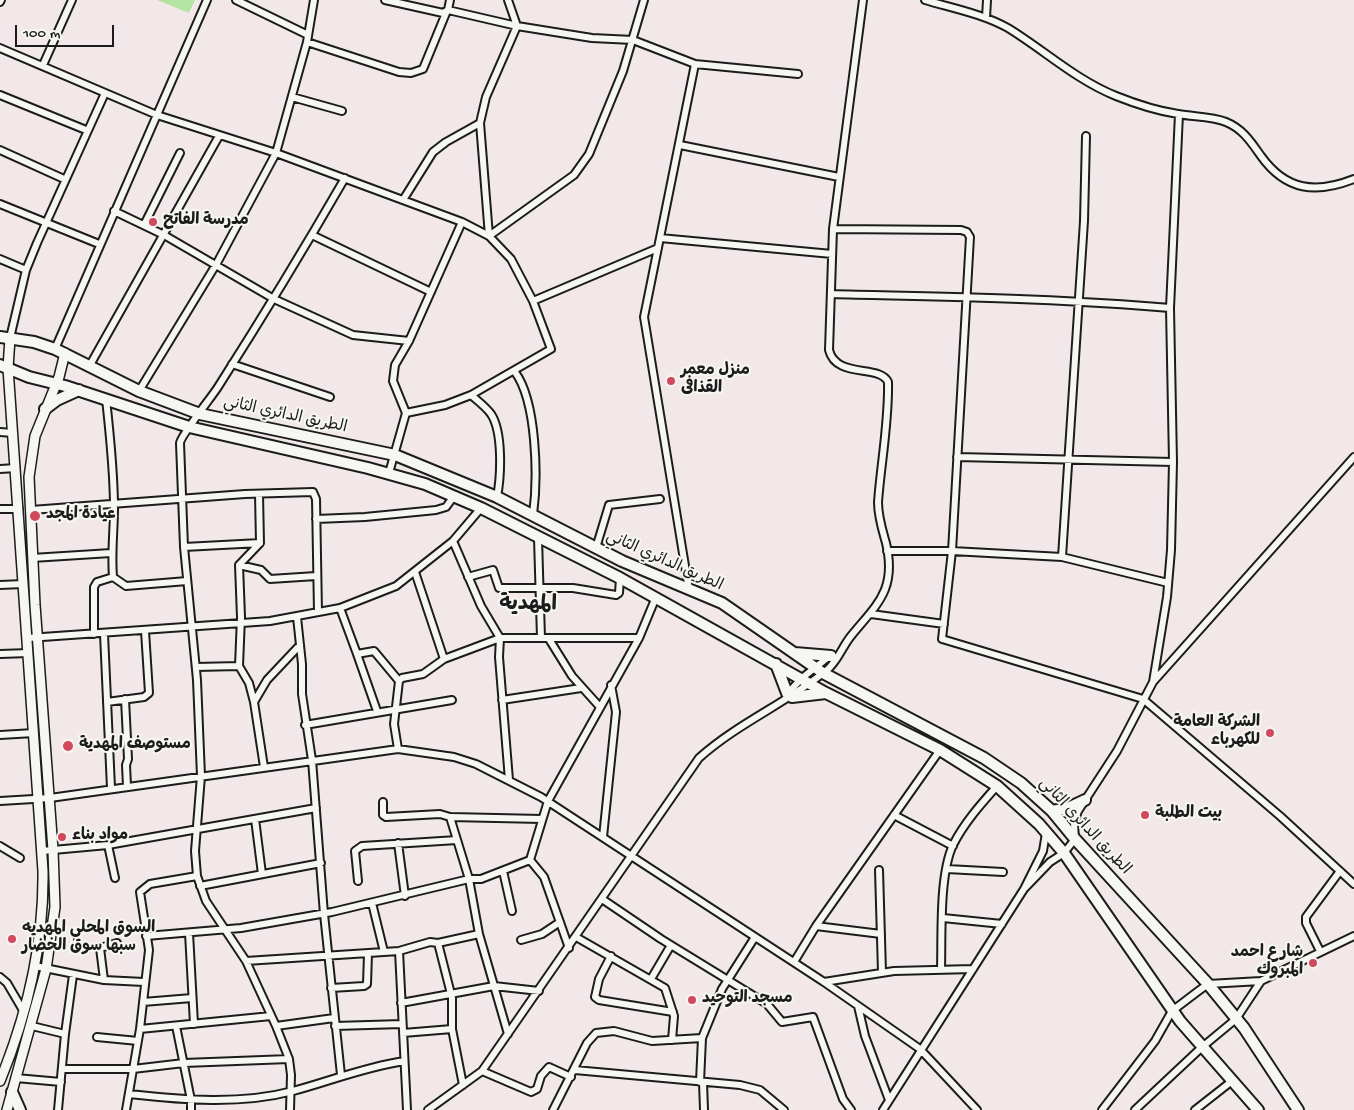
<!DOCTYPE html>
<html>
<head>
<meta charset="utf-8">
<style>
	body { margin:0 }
	#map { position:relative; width:1354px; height:1110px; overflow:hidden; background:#f3e8e9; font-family:"Gochi Hand",sans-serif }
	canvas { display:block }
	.scale { position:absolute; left:15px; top:25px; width:99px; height:22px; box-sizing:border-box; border:2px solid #1c1c1c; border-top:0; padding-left:6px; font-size:15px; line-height:18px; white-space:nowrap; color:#1c1c1c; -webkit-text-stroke:4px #f6f6f2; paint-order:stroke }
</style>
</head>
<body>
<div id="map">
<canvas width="1354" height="1110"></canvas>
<div class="scale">100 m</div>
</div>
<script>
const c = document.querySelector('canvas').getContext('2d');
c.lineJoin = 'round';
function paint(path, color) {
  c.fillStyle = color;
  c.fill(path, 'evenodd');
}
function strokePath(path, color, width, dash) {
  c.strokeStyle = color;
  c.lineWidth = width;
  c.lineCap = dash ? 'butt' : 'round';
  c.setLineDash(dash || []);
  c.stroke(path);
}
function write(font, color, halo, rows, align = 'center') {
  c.font = font + ' "Gochi Hand","Playpen Sans Arabic",sans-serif';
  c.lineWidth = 4;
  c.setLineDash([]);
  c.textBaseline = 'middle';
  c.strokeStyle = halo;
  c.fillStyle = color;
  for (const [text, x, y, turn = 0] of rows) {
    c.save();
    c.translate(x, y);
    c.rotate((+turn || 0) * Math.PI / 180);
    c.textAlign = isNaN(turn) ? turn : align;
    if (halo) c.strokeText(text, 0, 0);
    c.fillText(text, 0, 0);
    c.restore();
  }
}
const green = new Path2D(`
	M157,0H195L189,13Z`);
const street = new Path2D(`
	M236,0L308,35
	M385,0L443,13L448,10L450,0
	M508,0L517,26L592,38L633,40L695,64L644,317L689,590
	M925,0C952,8 983,14 1008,28C1044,50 1076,80 1116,96C1136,104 1158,111 1178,114C1194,117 1211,116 1226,122C1243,129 1251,142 1261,156C1286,191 1316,194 1354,179
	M0,2L1,0
	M986,18L987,0
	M307,42L399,72L411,73L423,69L446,13
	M0,48L157,115L276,153L462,222L489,236L574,175L589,154L623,71L644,0
	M695,64L798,74
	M43,65L72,0
	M0,95L86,130
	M292,97L342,111
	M1086,136L1084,221L1062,557L1168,583
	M680,145L839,177
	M0,150L64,179
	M403,200L433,152L446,142L480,123
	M0,204L99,244
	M114,211L164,235L274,299L353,335L409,341
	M144,225L180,153
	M833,229L961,230L967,232L970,237L952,551L942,639L1143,699L1280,816L1354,884
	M312,235L431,292
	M660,238L832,254
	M0,259L26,270
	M831,294C945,297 1057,298 1170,308
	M533,301L658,248
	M10,338L26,270L37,243L105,93
	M55,349L207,0
	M232,364L330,397
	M90,365L219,136
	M515,372C537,402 538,478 533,515
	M139,391L217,263L276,153L307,42L314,0
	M471,395C478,401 486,407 491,414C503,432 501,476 497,497
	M406,413L445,405L471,395L551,349L533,301L511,259L489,236L480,123L486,97L517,26L448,10
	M0,432L13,433
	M957,457L1173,462
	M0,469L16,468
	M389,473L406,413L393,381L395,365L409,341L462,222
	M259,494L260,543L239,565L241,617L239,666L249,683L254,702L264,767
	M0,509H19
	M31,510L245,494L313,492L316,499L318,612
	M316,519L365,517L436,510L446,507L454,496
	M538,538L541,638
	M453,541L481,606L500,638L499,657L509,780
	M184,547L260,543
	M596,548L609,505L660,499
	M887,551H952L1062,557
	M32,558L111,553
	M239,565L261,570L270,579L316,576
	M415,572L444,659
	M113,577L126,586L187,581
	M468,577L493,570L499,588H573L616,595L619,593L620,578
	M0,585L23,584
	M340,608L357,654L374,651L399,681
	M871,614L944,624
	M297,617L302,664V694L312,760L324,914L341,1075
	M94,634V587L97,582L113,577C111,553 114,531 114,508C114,471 110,435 106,399
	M104,634L111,788
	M28,638L270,621L340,608L396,586L453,541L481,508
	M549,639L572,676L599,706
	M0,654L29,653
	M357,654L377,711
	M196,667L239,666
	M1153,682L1167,597L1171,550L1173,462L1170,308L1179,114
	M786,695L802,678L831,655
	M125,699L128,759L126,765L127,786
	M502,700L581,688
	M107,702L144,697L149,693L145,631
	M254,702L267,680L300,645
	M305,725L452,700
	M0,735L34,733
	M398,749L394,724L399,681L402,678L423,674L444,659L500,638H639
	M0,801L50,798L398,749L454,757L476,764L541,797L824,982L920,1049L977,1110
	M383,802V815L386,817L440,814L450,817L469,879L479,934L508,1034
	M894,815L953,846
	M450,817L542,819
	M255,819L262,874
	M603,837L616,712L611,685
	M398,843L405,896
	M108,845L115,878
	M0,846L20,858
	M42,851L108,845L316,808
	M530,860L544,877L569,948
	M947,869L1003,872
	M879,870L882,972
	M503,871L512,911
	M358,881L355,851L362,846L457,840
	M200,886L321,863
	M1024,889L1050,862L1064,853L1075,839L1074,823L1078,811L1117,751L1153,682L1354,457
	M602,899L661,939L767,1004L782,1022L813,1017L843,1099L851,1110
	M372,903L384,952
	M943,918L1002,924
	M816,926L940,750
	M189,933L194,1024
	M146,936L241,928L332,912L469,879H481L530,860L548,801L639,638L656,597
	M576,937L665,988L674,1016L672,1040
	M521,940L542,934L560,922
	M438,943L452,998V1029
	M399,951L407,1110
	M1320,951L1306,923V917L1340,871
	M611,956L599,979L595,997L599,1000L673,1012
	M246,961L399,951L430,942L438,943L479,934
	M794,962L816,926L881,934
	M35,966L104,980L144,982
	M941,969C942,935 939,875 953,845C964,823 981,804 997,786
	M0,977L7,983L24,1012
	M651,979L671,945
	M104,980L100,948L117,943
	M824,982L894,971L973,969
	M331,988L364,986L367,984L368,954
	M143,1002L192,998
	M401,1003L494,986L539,991
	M858,1006L865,1036L889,1100
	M32,1026L65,1034
	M176,1026L191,1100V1110
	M276,1026L334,1018
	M335,1026L402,1024
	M140,1029L271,1016
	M403,1033L452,1029L463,1085
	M97,1037L138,1041
	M63,1069H133L184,1063L289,1059
	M575,1070L740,1085L760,1090L784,1110
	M482,1071L531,1092L537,1089L541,1076L549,1067L571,1077
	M16,1078L61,1082
	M700,1082L702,1038
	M703,1082L704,1110
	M129,1094C183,1100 240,1105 293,1091C330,1081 365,1067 404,1061
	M58,1110L65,1034L73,975
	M126,1110L140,1029L149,950L140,892L150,884L197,876
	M290,1110L291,1075L289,1059L276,1026L246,961L206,901L197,876L195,851L201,776L197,680L184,547L180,443C181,435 211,398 218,387C262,318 304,249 345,178
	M428,1110L482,1071L699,758C738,723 787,703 827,670C838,661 842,647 851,636C877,604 897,590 886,543C882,529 878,517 878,502C881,462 889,422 888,382C880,364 836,379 829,350L833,229L863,0
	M553,1110L587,1043L596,1033L614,1031L652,1041L702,1038L722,989L755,937
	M883,1110L1024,889L1043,851L1046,833
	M1102,1110L1155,1041L1172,1011L1197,992L1208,984L1261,981L1354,936
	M1135,1110L1201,1048L1236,1019L1261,981
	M1195,1110L1232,1081`);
const secondary = new Path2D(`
	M0,1081C27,1015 44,943 43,871L8,368L10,338
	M7,1110L46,969L55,907L53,850L35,605L29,477L35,436L59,377L65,353`);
const primary = new Path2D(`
	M0,337L34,342L55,349L139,391L200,414L395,455L497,497L622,561L722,603L823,673L984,758L1021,783L1052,811L1075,839L1208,984L1244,1028L1298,1110
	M0,365L29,377L65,386L189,427L368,468L425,484L481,508L620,578L826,693L940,750L997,786L1039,824L1064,853L1180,1021L1258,1110
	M45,409L57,400L79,390
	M795,653L831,656
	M776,664L787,693
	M792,697L826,693
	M1052,811L1068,808L1085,800
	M12,1092L20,1110`);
const markers = [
	[153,222,5,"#d1495b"],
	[671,381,5,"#d1495b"],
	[35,516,6,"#d1495b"],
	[1270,733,5,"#d1495b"],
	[68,746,6,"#d1495b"],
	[1145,815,5,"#d1495b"],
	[62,837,5,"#d1495b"],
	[12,939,5,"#d1495b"],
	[1313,963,5,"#d1495b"],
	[692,1000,5,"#d1495b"]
];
const poiNames = [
	["مدرسة الفاتح",163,222],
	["منزل معمر",681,372],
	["القذافى",681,390],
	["عيادة المجد",46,516],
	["الشركة العامة",1260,724,"right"],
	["للكهرباء",1260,742,"right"],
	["مستوصف المهدية",79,746],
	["بيت الطلبة",1155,815],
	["مواد بناء",72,837],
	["السوق المحلي المهديه",22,930],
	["سبها سوق الخضار",22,948],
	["شارع احمد",1303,954,"right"],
	["المبروك",1303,972,"right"],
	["مسجد التوحيد",702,1000]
];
const streetNames = [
	["الطريق الدائري الثاني",285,416,12],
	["الطريق الدائري الثاني",664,562,24],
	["الطريق الدائري الثاني",1084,827,47]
];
const districtNames = [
	["المهدية",528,606]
];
paint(green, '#b5e3a1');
strokePath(street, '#1c1c1c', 10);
strokePath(secondary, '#1c1c1c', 12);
strokePath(primary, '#1c1c1c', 14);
strokePath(street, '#f6f6f2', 6);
strokePath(secondary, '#f6f6f2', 9);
strokePath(primary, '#f6f6f2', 10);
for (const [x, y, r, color] of markers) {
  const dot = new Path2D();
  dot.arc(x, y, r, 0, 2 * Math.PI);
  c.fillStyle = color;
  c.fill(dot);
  strokePath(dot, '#f6f6f2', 2);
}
write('bold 16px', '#1c1c1c', '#f6f6f2', poiNames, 'left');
write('16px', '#1c1c1c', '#f6f6f2', streetNames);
write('bold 21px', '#1c1c1c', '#f6f6f2', districtNames);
</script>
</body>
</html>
